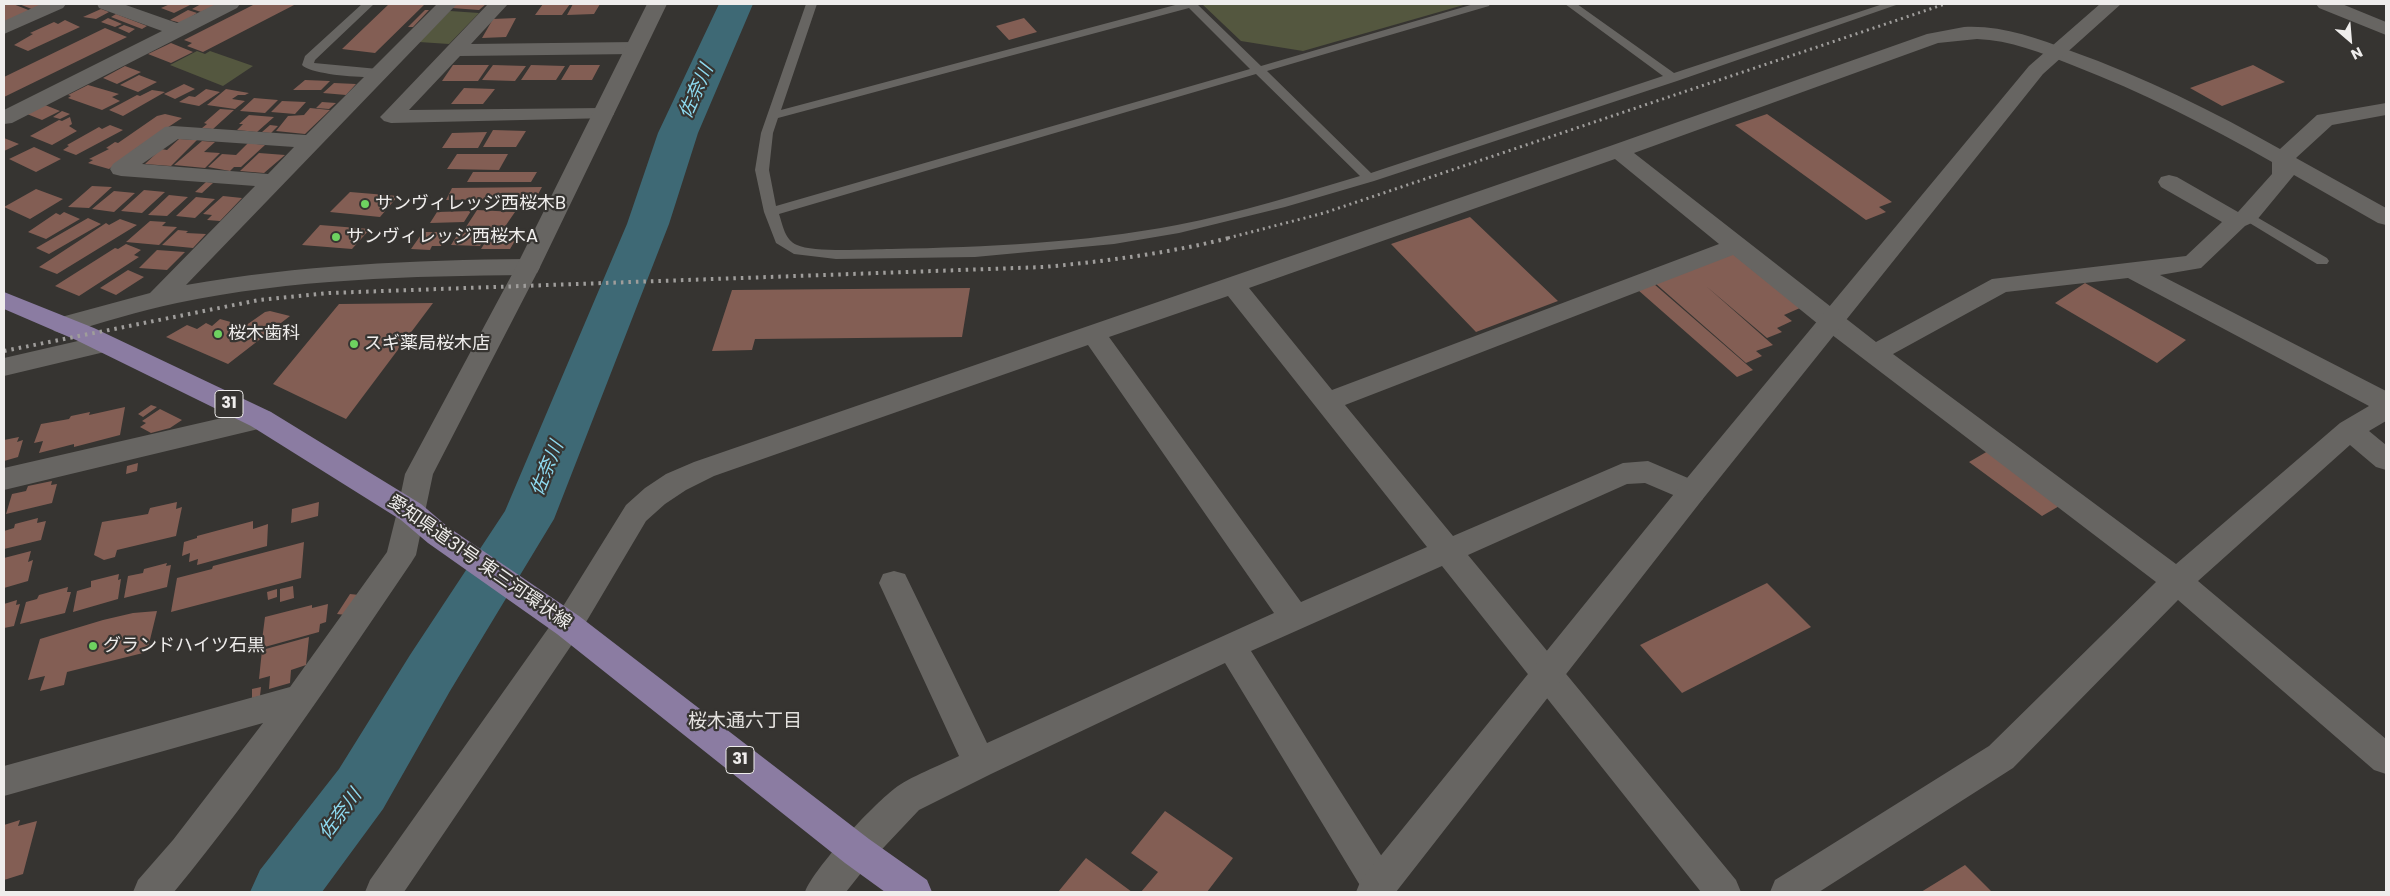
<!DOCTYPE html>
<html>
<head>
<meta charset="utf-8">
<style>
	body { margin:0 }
	#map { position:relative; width:2390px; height:896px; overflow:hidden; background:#363431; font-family:Poppins,sans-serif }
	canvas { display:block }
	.frame { position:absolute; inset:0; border:5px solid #efedec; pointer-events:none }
	.north { position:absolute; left:2325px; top:15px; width:50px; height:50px; -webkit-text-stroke:4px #363431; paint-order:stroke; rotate:153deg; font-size:14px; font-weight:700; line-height:20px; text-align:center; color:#efedec }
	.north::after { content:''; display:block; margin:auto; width:18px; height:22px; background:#efedec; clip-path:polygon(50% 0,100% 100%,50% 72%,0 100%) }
</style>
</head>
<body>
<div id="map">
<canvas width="2390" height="896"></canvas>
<div class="frame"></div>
<div class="north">N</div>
</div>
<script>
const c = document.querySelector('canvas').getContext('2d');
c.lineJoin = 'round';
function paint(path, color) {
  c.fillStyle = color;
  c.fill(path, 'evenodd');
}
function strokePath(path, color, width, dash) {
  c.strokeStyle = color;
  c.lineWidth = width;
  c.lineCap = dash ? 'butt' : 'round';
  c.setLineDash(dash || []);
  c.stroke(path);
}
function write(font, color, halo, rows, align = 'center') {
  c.font = font + ' Poppins,"Noto Sans JP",sans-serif';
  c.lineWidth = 4.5;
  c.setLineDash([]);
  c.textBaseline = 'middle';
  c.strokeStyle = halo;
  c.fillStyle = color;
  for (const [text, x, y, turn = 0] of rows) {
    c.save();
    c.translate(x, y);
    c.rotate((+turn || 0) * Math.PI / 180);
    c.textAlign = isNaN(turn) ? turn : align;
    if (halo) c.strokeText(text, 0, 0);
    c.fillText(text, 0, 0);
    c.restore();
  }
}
const green = new Path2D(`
	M1202,4H1467L1303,51L1241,41Z
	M450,11L479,13L449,44L419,42Z
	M197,51L205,54L210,51L253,66L223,86L170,65Z`);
const river = new Path2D(`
	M719,4H753L698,133L669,224L554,519L450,691L383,809L322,892H250L260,870L339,769L410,655L505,511L627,224L658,133Z`);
const building = new Path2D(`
	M4,4H13L31,11L6,22L4,21Z
	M19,4H46L34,10Z
	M170,4H192L174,13L161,8Z
	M201,4H219L201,12L192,9Z
	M255,4H296L203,52L187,46L192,43L184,40Z
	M389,4H425L375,53L342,49Z
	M456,4H486L479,10L452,8Z
	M543,4H570L562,15H535Z
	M573,4H600L594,14L567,15Z
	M101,9L109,12L96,19L83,17Z
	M188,10L197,13L181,23L170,20Z
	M425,10H429L413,27H408Z
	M116,14L147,26L142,29L111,17Z
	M108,18L122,24L115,27L101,22Z
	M516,18L506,37L482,38L493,19Z
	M1024,18L1037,32L1009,40L996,26Z
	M65,20L80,27L28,51L14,45L33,34L30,33L54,22L58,24Z
	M124,25L135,29L129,33L118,28Z
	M105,28L127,37L4,97V77Z
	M171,43L193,52L171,63L148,54Z
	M453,65H489L478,81H442Z
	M493,65L526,66L515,81L482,80Z
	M531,65L565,66L556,80H521Z
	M570,65H600L592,80H561Z
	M2253,65L2285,82L2222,106L2190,88Z
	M125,66L141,72L117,84L103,78Z
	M139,75L157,82L138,92L120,85Z
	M305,80L330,81L321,90H293Z
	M334,83L356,84L346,95L323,93Z
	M184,84L195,89L175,99L164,94Z
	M88,85L119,94L112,97L120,101L102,110L68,98L71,96L68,95Z
	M464,88L495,89L483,104H451Z
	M206,89L220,92L199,106L179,102L189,96L195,97Z
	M226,89L249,93L245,95H238L232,99L245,101L235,109L207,105Z
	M152,90L165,92L123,116L109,110L137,95L140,96Z
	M254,98L278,100L265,113L240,111Z
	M282,101L306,102L295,114L271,112Z
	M322,102L336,103L329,109L316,108Z
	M45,105L60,111L42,120L27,114Z
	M310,108L330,110L305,134L276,131L288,116L304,115Z
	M220,109L234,110L213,129L202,128L207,124L204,123Z
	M62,111L70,114L60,119L53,117Z
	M165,114L182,118L138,147L109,169L88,163L93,160L89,159L109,149L106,148L115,142L118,143L157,116Z
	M1767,114L1892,202L1879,207L1886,212L1866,220L1735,125Z
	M249,115L274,117L257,132L237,130L243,124H239Z
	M70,117L72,124L69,126L77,131L52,145L30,136L59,120L62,121Z
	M110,125L123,130L76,155L63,150L69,146L67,145L99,127L102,129Z
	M270,125L278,126L271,133L262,132Z
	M493,130L526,131L516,147H483Z
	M487,132L478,148H442L452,133Z
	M4,138L19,144L4,151Z
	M179,139L197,140L171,166L145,164L161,149L167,150Z
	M202,141L215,142L204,152L220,153L205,168L174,165Z
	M248,143L265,145L241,167H234L230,171L208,167L222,154L236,155Z
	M34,147L61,159L36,172L9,159Z
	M259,153L285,155L264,173L240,171Z
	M457,154H508L499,170L447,169Z
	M473,172H537L531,182H467Z
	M206,182L213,183L202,193L195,192Z
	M92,186L112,187L89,208L68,207Z
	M542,187L536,198L446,200L452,188Z
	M36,189L63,199L30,219L4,207Z
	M144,190L165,192L142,213L121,211Z
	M114,191L135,193L114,212L92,209Z
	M350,192L398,196L380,217L330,212Z
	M169,195L188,197L167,216L148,215Z
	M223,196L242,198L220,221L207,220L212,215L203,214Z
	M196,197L215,199L195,218L176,216Z
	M477,210L515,212L504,228L466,227Z
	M471,211L464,222L430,223L437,212Z
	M64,212L80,219L46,239L28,232L56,213L60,215Z
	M1470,217L1558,301L1476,332L1391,244Z
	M88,218L101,224L49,254L36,248Z
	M120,219L137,225L57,274L39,267L106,223L109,225Z
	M150,221L166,222L162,226L177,227L159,245L126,242Z
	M320,225L370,229L352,249L302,245Z
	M178,230L188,231L186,233L206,234L193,248L162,245Z
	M423,232H450L441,246H432L430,250L411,249Z
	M459,232L488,233L480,246L451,245Z
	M491,233L519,234L510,249H481Z
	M126,244L141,250L134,255L139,257L79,296L55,286L115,248L118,249Z
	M157,250L185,252L167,270L139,268Z
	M1733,254L1800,308L1784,315L1792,321L1777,328L1782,332L1767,338L1706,286L1773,345L1756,351L1762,356L1746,363L1655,283Z
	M128,270L144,277L116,295L100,288Z
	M2085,283L2186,340L2157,363L2055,303Z
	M1654,284L1753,370L1737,377L1638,290Z
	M970,288L962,337L755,339L752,350L712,351L732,290Z
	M433,303L346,419L273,384L339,304Z
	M270,311L290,316L228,364L166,337L187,325L197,329L206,323L212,326L220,319L245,326L265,312Z
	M151,405L157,407L143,417L138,414Z
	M125,407L120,435L74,447V444L39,453L43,441L34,443L41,424L69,419L71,416L90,412L89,415Z
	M160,409L182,420L170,428L151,433L140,427L146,423L142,421Z
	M19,437L17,442L23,440L18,457L4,461V440Z
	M1988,451L2061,505L2042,516L1969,462Z
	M138,463L137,471L126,474L127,466Z
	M52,481L51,485L57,484L52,503L6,514L12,494L26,491L28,486Z
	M177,502L176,509L182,507L176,536L117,550L115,557L104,560L94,555L102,522L148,514L150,508Z
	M319,502L318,516L291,523L292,509Z
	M38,518L37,523L46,521L41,540L4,549V531L14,528L15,524Z
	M253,521V529L268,524L267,546L197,565L198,559L189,562L190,553L182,556L184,542L197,538V536Z
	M304,542L301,578L171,612L177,578L212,569L213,566Z
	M31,551L28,562L33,560L28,581L4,588V558Z
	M167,563L166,566L171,565L167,587L124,598L128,576L143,573L144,569Z
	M119,574L118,580L121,579L118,599L73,612L77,591L91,587V581Z
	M1767,583L1811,627L1682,693L1640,645Z
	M293,586L294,598L280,602V589Z
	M68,587L67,592H71L65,613L20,624L26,602L37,599L39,595Z
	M277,589V597L268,600L267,592Z
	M350,594L359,595L346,615L337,614Z
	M17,600L16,605L20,604L14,626L4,628V604Z
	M328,604L326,622L320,624L319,632L261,648L265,617L312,605V608Z
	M157,611L147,652L67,672L64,685L40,691L45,676L28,680L40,639L103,620L133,613Z
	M309,637L306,665L291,670L290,683L269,689L270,676L259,679L262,650Z
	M261,687L260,696L252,698V689Z
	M1165,811L1233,858L1207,892H1141L1158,872L1131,853Z
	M20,820L18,826L37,821L23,874L4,880V825Z
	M1086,858L1132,892H1058Z
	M1965,865L1992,892H1921Z`);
const lane = new Path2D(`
	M362,4H374L315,60L314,63L378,69L382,70L384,73L382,76C369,79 311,75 302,65L305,56Z
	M806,4H817L781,110L1179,4H1197L1261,66L1474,4H1490L1489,6L1267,71L1371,173L1663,76L1565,4H1577L1674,73L1883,4H1899L1677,81L1374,181L1285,207L1179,233L1114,244L975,257L836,259L794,254L776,243L764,212L755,170L761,133ZM1189,8L1250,69L776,206L769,170L773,133L778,118ZM1256,74L1360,176C1300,194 1239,213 1177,225C1083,243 987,247 891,249C871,249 813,253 797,245C785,240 783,226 779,214Z
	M2248,212L2327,258L2329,261L2327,264H2317L2243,219L2241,216Z`);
const street = new Path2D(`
	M41,4H66L63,8L4,34V21Z
	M97,4H123L177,23L216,4H240L237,8L12,123L4,124V110L162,31L99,8Z
	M437,4H457L186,285C299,265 413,260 528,259L537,261L540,267L537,273L528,275C410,276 292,279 177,303C138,311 101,323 63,334L54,331L50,325L54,319L150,293L255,186L121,176L113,174L110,169L113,164L165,127L173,126L306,135ZM178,139L294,147L268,174L142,164Z
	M488,4H508L471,44L635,42L642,44L645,48L642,52L635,54L460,56L409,110L603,108L610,110L614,114L610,118L391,123L384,121L380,117L384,113Z
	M2316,4H2342L2386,22V35L2319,8Z
	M1964,27C2001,25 2037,38 2071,51C2144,77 2213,111 2280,149L2317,115L2386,103V115L2332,125L2296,158L2386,208V225L2378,223L2294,175L2256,221L2245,226L2201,268L2160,275L2386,391V421L2369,431L2386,445V470L2376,467L2350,445L2198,581L2386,739V774L2374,770L2178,600L2013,768L1819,892H1770L1775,880L1989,746L2156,582L1823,328L1733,255L1345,405L1453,536L1623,463L1648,461L1702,484L1706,492L1702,500L1692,503L1645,483L1627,484L1468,555L1736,880L1741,892H1701L1442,566L1251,651L1393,874L1398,886L1395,892H1364L1225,663L991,774L919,810L869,863L846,892H805C814,868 872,806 894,789C909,777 941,765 959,756L879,583L883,574L894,571L905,574L987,743L1274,613L1088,345L714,476L686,490L665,504L646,521L579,634L404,892H365L370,880L557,616L626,505L645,488L666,474L694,462L1610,146L1927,34ZM1977,39C2010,40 2042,53 2072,65C2142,92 2207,125 2272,162V174L2238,212L2177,177L2169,175L2161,177L2158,182L2161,187L2222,222L2186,256L1992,279L1876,342L1634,153L1938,43ZM1615,159L1719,244L1332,390L1249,288ZM2128,278L2369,406L2340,423L2176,564L1893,354L2006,292ZM1228,296L1427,547L1301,602L1109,337Z
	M104,335L113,338L117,344L113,350L4,376V358Z
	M261,409L271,412L274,419L271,426L4,490V468Z
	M411,501L421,504L425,512L416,555L411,563C335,675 260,788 174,892H133L138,880L173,840L263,723L4,796V766L290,687L387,552L397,512L401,504Z`);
const secondary = new Path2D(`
	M647,4H667L540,267L433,474L425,512L421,520L411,523L401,520L397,512L405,474L516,267Z
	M2100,4H2121L2043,74L1702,500L1396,892H1356L1361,880L1682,484L2029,66Z`);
const primary = new Path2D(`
	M4,292L94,328L271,412L421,504L448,527L579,616L869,839L927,880L932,892H885L845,863L557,634L428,543L401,520L251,426L76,340L4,309Z`);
const railFar1 = new Path2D(`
	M1228,238L1324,213L1945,4`);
const rail = new Path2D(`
	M4,351L259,300L329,293L1044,267C1108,261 1170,253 1233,237`);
const markers = [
	[365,204,5,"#6ed360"],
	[336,237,5,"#6ed360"],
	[218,334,5,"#6ed360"],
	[354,344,5,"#6ed360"],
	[93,646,5,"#6ed360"]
];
const shields = [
	[229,404,28],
	[740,760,28]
];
const shieldNames = [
	["31",229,404],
	["31",740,760]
];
const poiNames = [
	["サンヴィレッジ西桜木B",375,204],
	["サンヴィレッジ西桜木A",346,237],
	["桜木歯科",228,334],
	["スギ薬局桜木店",364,344],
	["グランドハイツ石黒",103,646]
];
const streetNames = [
	["愛知県道31号 東三河環状線",479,563,35]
];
const waterNames = [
	["佐奈川",697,92,-66],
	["佐奈川",548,469,-68],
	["佐奈川",341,815,-53]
];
const neighbourhoodNames = [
	["桜木通六丁目",745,722]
];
paint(green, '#54573f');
paint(river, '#3e6975');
paint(building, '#835e54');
paint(lane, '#676562');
paint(street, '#676562');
paint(secondary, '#676562');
paint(primary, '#8b7ca2');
strokePath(railFar1, '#9f9d9b', 3, [2, 4]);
strokePath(rail, '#9f9d9b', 4, [2.5, 5]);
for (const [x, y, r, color] of markers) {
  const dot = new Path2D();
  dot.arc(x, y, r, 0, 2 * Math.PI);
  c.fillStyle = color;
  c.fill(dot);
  strokePath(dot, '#363431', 2);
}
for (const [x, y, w] of shields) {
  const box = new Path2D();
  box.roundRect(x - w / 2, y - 13.5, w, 27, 4);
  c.fillStyle = '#363431';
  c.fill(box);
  strokePath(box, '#efedec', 1);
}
write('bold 16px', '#efedec', null, shieldNames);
write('18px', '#efedec', '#363431', poiNames, 'left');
write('18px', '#efedec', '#363431', streetNames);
write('italic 19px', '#8edaf0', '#363431', waterNames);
write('19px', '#e4e2df', '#363431', neighbourhoodNames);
</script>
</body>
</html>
